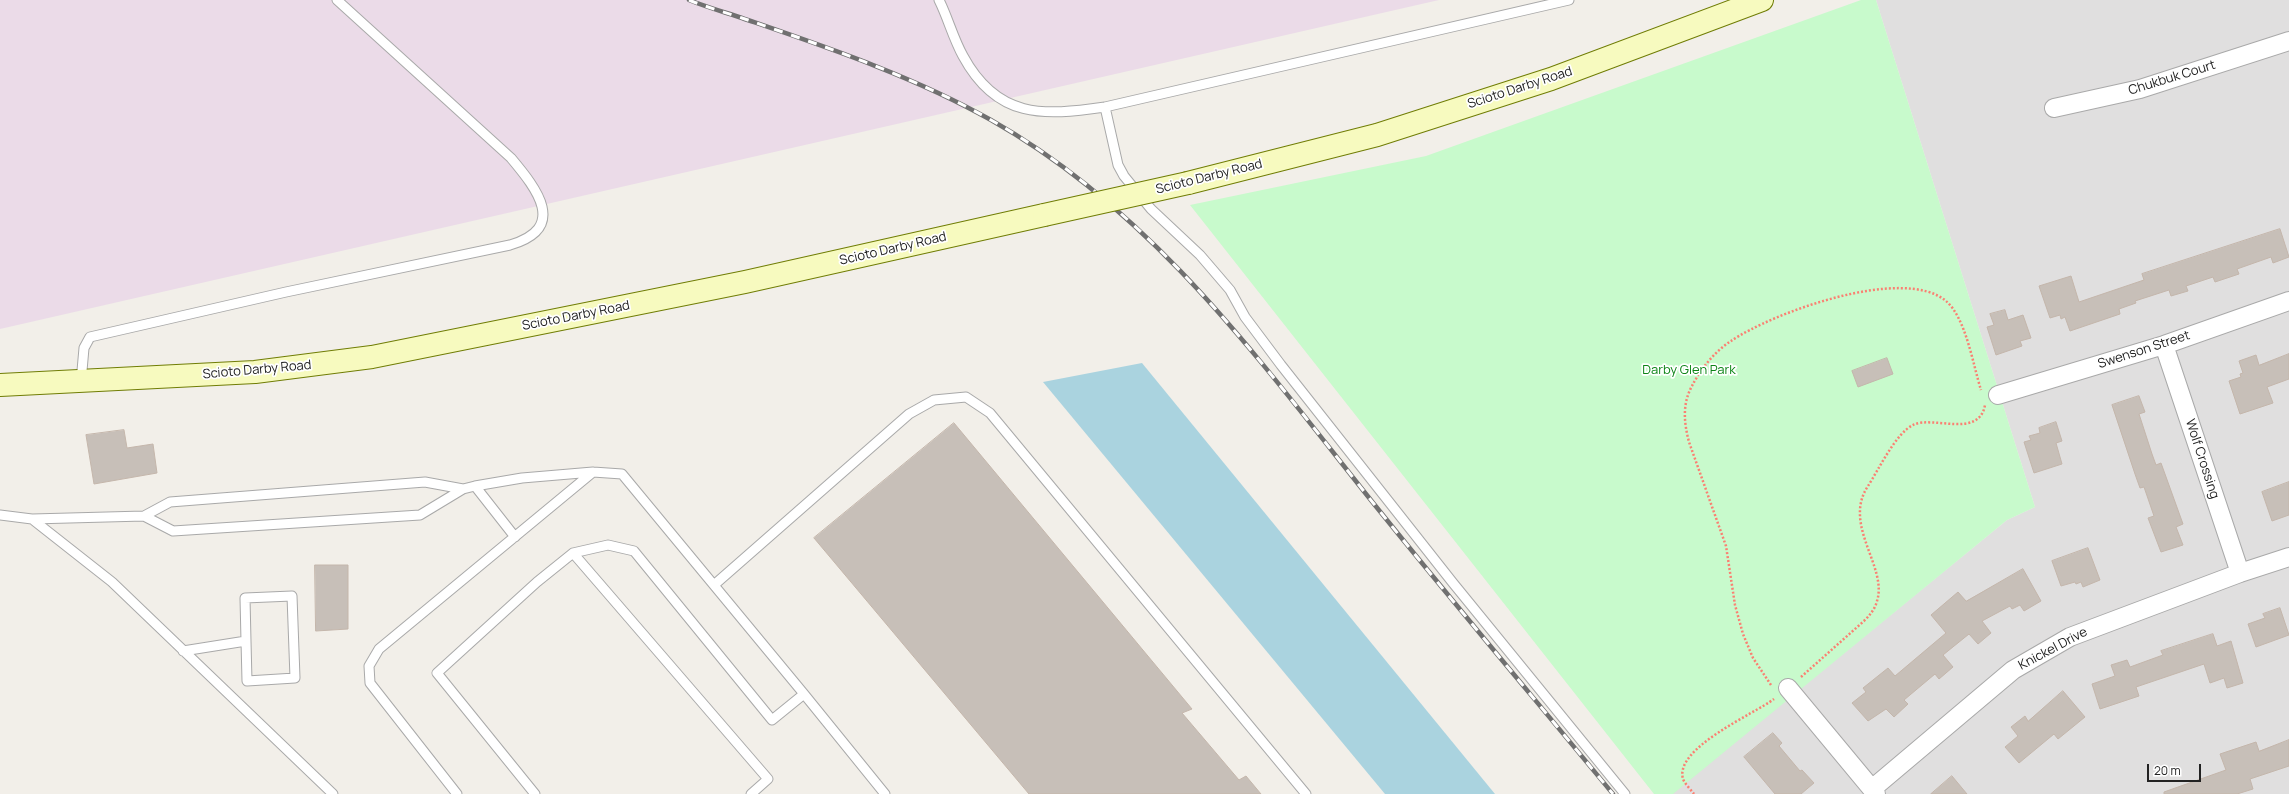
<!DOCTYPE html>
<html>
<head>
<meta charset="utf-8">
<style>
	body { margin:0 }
	#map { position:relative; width:2289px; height:794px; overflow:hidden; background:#f2efe9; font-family:Manrope,sans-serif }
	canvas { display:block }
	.scale { position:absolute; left:2147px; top:764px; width:54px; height:18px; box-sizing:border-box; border:2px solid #222; border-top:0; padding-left:5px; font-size:12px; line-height:14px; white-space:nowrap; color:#222; -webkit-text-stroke:3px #fff; paint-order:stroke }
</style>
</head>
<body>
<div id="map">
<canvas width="2289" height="794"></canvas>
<div class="scale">20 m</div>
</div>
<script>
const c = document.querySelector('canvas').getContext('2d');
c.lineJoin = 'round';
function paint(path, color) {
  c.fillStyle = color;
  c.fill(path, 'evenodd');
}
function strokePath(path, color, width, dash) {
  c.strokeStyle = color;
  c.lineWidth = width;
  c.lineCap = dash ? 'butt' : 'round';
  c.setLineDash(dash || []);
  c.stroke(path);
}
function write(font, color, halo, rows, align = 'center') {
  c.font = font + ' Manrope,sans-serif';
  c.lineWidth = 3.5;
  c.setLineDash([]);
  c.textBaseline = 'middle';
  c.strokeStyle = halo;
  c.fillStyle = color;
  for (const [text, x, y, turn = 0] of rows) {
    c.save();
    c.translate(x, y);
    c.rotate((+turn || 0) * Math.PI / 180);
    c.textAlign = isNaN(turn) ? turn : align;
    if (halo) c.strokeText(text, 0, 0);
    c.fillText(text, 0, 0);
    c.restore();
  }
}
const residential = new Path2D(`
	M1876,0H2289V794H1671L2007,520L2035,507Z`);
const industrial = new Path2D(`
	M0,0H1439L0,329Z`);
const park = new Path2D(`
	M1861,0H1876L2035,507L2007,520L1673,794H1654L1190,205L1426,156Z`);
const water = new Path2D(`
	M1142,363L1495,794H1385L1043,382Z`);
const building = new Path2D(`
	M2280,229L2289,257L2273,263L2271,257L2237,269L2239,274L2215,282L2213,277L2186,286L2188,291L2171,296L2169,290L2135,301L2136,303L2119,309L2120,314L2070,331L2065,317L2061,319L2060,315L2050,318L2039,286L2071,276L2079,302L2144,280L2142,274Z
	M2005,310L2008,320L2023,315L2031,338L2020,341L2022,346L1996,355L1987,327L1994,325L1990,314Z
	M2289,354V379L2267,387L2273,403L2240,414L2229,381L2241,377L2240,374L2243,373L2239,361L2256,355L2259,365Z
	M1887,358L1893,374L1858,387L1852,371Z
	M2139,396L2145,412L2139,414L2152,454L2156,465L2161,463L2183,524L2176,527L2183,545L2161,552L2148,518L2154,516L2144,487L2140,488L2135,474L2112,405Z
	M2056,422L2062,441L2056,443L2062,464L2034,473L2024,442L2031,440L2029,436L2040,433L2039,428Z
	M954,423L1192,709L1182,713L1239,780L1246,776L1261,794H1029L814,538Z
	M124,430L127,448L153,444L157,473L94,484L86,435Z
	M2289,482V515L2272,521L2262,492Z
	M2088,548L2100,580L2083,587L2081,582L2076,584L2075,582L2061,586L2052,561Z
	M315,565H348V629L316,631Z
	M2023,569L2041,601L2024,611L2020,605L2012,609L2010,606L1982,621L1991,633L1978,644L1969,634L1943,655L1953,667L1939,679L1935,674L1904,700L1908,704L1894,717L1886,709L1868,721L1852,703L1866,692L1863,688L1888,668L1895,676L1946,633L1931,615L1958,592L1966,601Z
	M2280,608L2289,635L2256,647L2248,624L2265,618L2263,614Z
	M2213,634L2217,646L2231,641L2243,683L2227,688L2224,678L2210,683L2204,664L2136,687L2139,696L2100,709L2092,684L2115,676L2111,665L2127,660L2130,667L2163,655L2161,651Z
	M2063,691L2085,717L2058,739L2054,734L2019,763L2005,747L2018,736L2011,727L2025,716L2028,721Z
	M1773,733L1782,743L1779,746L1800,771L1802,770L1814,783L1801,794H1775L1744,757Z
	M2289,740V766L2250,779L2253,789L2237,794H2164V792L2226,770L2220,754L2256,742L2259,751Z
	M1952,776L1967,794H1931Z`);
const path = new Path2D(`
	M1801,677L1864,621C1870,615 1875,609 1877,601C1888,567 1842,525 1868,486C1879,469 1896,433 1913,425C1933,415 1979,439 1985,405
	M1771,685L1753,658L1743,634L1735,605L1726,546L1689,442C1684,423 1682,404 1692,386C1700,370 1715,351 1731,341C1772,313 1903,265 1946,301C1966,318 1973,365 1981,390
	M1694,794C1691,790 1685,784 1683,779C1674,748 1754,714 1774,699`);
const lane = new Path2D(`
	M939,0C948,18 953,38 963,56C997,119 1043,116 1105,107L1569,0
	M1105,107L1118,165L1124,176L1151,209L1200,255L1230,290L1245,317L1281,365L1453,583L1625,794
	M81,382L84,348L90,337L286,292L510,245C568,228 537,189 511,158L337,0
	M475,486L515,537
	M0,515L32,519L112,582L333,794
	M144,516L173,531L420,515L463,489L475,486L522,478L593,472L622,474L804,694L885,794
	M32,519L144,516L170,502L425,482L463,489
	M573,553L608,545L634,551L772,720L804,694
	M714,585L909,414L934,400L966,397L990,413L1306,794
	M183,651L246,641L247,681L295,678L292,596L245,598L246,641
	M457,794L370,683L369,666L379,649L593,472
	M535,794L437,673L537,582L573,553L768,779L751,794`);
const street = new Path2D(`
	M2054,108L2140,89L2289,41
	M2164,345L2240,573
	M1998,395L2164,345L2289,301
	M1788,688L1876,794
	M1872,789L2013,670L2070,637L2240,573L2289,557`);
const secondary = new Path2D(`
	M1188,183L1377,135L1551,79L1762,0
	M0,385L255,372L372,357L745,282L1044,215`);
const rail = new Path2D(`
	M689,0C706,7 724,12 742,18C826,47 913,76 991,120C1154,212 1260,361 1374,504C1452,601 1533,697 1613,794`);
const secondaryBridge = new Path2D(`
	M1044,215L1188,183`);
const streetNames = [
	["Chukbuk Court",2172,78,-17],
	["Scioto Darby Road",1520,88,-18],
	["Scioto Darby Road",1209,177,-14],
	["Scioto Darby Road",893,249,-13],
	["Scioto Darby Road",576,316,-11],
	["Swenson Street",2144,350,-18],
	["Scioto Darby Road",257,370,-5],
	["Wolf Crossing",2202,459,72],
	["Knickel Drive",2053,649,-28]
];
const parkNames = [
	["Darby Glen Park",1689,370]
];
paint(residential, '#e0dfdf');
paint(industrial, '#ebdbe8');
paint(park, '#c8facc');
paint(water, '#aad3df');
paint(building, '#c7bfb8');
strokePath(building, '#c4b6ab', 1);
strokePath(lane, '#a9a9a9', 11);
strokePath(street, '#a9a9a9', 20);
strokePath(secondary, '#707d05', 24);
strokePath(path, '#fa8072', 2.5, [2, 2]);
strokePath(lane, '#fff', 9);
strokePath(street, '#fff', 18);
strokePath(secondary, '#f7fabf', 22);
strokePath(rail, '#707070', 4.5);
strokePath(rail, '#fff', 3, [9]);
strokePath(secondaryBridge, '#707d05', 24, []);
strokePath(secondaryBridge, '#f7fabf', 22);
write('13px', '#222', '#fff', streetNames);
write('13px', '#0c8416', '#fff', parkNames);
</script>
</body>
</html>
